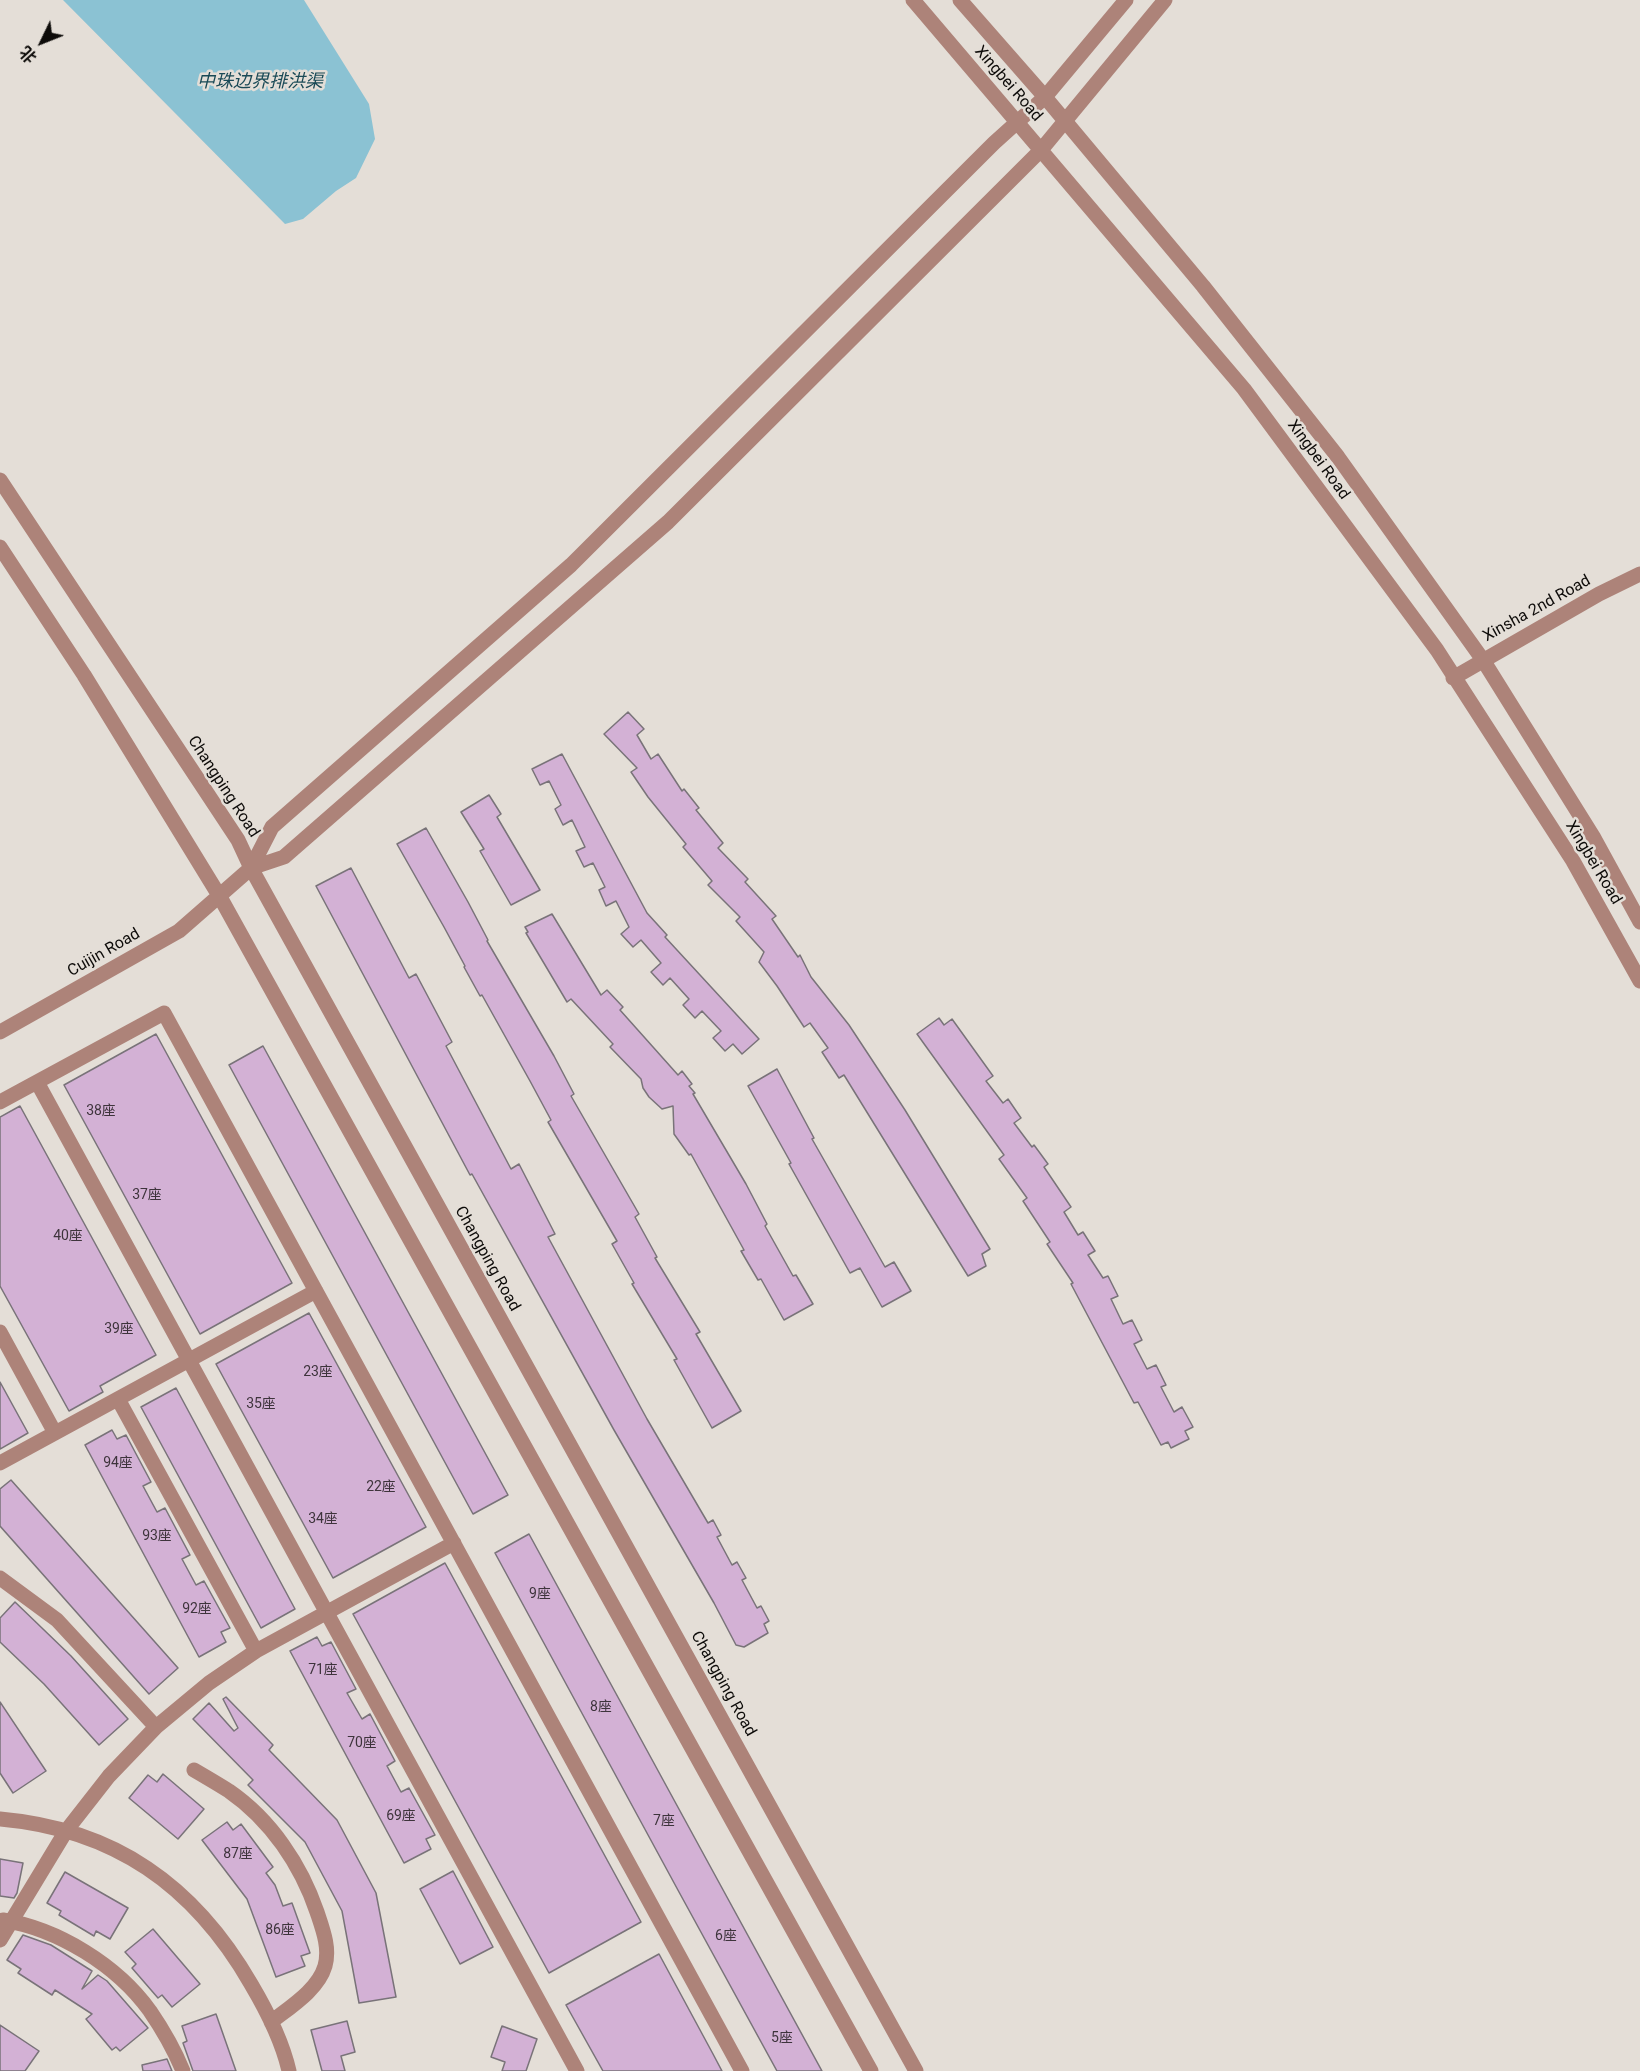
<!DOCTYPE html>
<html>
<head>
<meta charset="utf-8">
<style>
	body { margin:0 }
	#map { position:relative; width:1640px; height:2071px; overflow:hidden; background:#e4ded7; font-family:Roboto,"Noto Sans SC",sans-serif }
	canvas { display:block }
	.north { position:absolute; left:12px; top:12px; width:60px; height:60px; -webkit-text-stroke:4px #e4ded7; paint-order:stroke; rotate:227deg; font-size:16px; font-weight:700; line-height:24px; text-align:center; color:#0d0b09 }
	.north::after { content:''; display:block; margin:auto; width:21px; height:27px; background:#0d0b09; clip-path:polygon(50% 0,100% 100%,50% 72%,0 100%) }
</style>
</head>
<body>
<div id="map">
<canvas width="1640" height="2071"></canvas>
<div class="north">北</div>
</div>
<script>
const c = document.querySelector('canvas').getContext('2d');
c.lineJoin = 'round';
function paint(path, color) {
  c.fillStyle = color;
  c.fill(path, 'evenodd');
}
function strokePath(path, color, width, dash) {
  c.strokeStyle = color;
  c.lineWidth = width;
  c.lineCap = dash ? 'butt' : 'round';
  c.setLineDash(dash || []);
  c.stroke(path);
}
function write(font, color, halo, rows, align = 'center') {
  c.font = font + ' Roboto,"Noto Sans SC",sans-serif';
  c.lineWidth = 5;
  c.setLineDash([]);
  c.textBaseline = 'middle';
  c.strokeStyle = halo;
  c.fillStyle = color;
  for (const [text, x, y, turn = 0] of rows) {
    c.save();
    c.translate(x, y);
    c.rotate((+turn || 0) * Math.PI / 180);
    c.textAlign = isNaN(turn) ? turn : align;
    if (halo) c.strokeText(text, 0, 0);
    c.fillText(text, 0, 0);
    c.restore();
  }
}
const water = new Path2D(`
	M63,0H304L369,104L375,139L356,178L336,191L303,219L285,224Z`);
const building = new Path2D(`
	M628,712L644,729L637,735L651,759L658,754L682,791L684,789L699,808L696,810L723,843L718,848L748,879L745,882L776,916L772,919L798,957L800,955L811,977L849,1025L905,1110L990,1249L982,1254L986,1266L968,1276L844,1075L839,1078L822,1052L828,1048L810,1023L804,1027L777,986L759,962L764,952L736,921L740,917L708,885L712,881L683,847L686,844L648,797L631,772L637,768L604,734Z
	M562,754L647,913L667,935L665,937L759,1039L742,1054L733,1044L725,1051L713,1038L721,1031L702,1011L695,1018L683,1005L689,999L670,978L663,985L651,972L661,963L641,940L633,947L621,934L629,927L616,901L606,906L599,890L605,887L593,863L584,867L576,851L585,847L572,820L563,825L555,809L561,805L549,781L540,785L532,769Z
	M489,795L501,814L497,817L540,890L511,905L480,851L484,849L461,812Z
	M426,828L468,902L488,940L487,941L554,1056L574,1094L571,1096L639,1214L635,1217L657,1257L655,1258L700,1332L696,1334L741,1411L712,1428L674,1360L677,1359L632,1284L634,1283L612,1244L617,1241L548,1122L551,1120L530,1081L482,995L480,996L464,967L465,966L444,927L397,844Z
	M351,868L409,978L416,974L452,1042L446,1046L511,1169L519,1164L555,1234L548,1237L647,1419L708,1523L713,1520L721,1535L717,1537L732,1565L737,1562L746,1578L742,1580L757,1608L761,1606L769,1621L764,1624L768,1633L744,1647L736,1645L714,1603L614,1430L472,1174L470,1175L316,886Z
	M552,914L601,995L607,990L623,1007L620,1010L678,1075L682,1071L692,1084L689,1086L695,1093L693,1094L746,1184L767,1224L765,1226L793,1276L796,1275L813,1304L784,1320L761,1279L758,1280L741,1251L744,1250L691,1154L689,1155L674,1134L673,1106L662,1109L649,1097L643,1088L641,1079L610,1047L613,1044L571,999L567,1002L526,933L528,932L525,927Z
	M939,1018L944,1025L952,1019L993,1076L986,1081L1003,1103L1008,1099L1021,1118L1014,1123L1032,1147L1034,1145L1048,1164L1044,1167L1071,1207L1064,1212L1078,1235L1083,1232L1095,1251L1088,1255L1103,1278L1108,1276L1118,1296L1111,1299L1123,1324L1132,1320L1142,1340L1134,1344L1147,1369L1156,1365L1166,1385L1161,1387L1174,1412L1182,1407L1193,1427L1185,1431L1189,1439L1171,1448L1168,1442L1161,1445L1138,1402L1134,1403L1071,1284L1073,1283L1047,1244L1050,1242L1023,1201L1027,1198L999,1159L1004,1155L917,1034Z
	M156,1034L292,1283L200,1334L64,1085Z
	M263,1046L508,1495L473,1514L229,1065Z
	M777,1069L814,1138L812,1139L885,1267L894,1262L911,1291L882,1307L860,1268L850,1273L789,1164L791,1163L748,1086Z
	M20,1106L156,1355L100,1386L103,1392L69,1411L0,1286V1117Z
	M309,1313L426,1527L333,1578L216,1364Z
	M0,1382L28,1433L0,1449Z
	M176,1388L295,1609L261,1628L141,1407Z
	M112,1430L117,1439L126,1435L151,1482L143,1486L157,1512L165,1508L190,1555L182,1559L196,1585L204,1581L230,1628L221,1632L226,1642L199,1657L85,1445Z
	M11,1480L178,1668L149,1694L0,1526V1489Z
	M529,1534L710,1866L822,2071H777L679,1892L495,1553Z
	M445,1563L641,1922L549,1973L353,1614Z
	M15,1602L71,1656L128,1719L99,1745L44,1684L0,1642V1618Z
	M317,1637L322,1646L331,1642L356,1689L347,1693L362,1719L370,1714L395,1761L387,1766L401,1792L409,1788L435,1835L426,1839L431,1849L404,1863L290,1651Z
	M226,1697L273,1745L269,1750L337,1820L376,1893L396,1997L359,2003L342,1911L305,1842L248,1785L253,1780L193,1719L209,1703L234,1731L238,1728L223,1699Z
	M0,1702L46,1771L13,1793L0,1773Z
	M163,1774L204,1809L178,1839L129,1798L148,1775L157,1782Z
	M227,1822L233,1830L241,1824L273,1867L266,1873L275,1885L283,1906L292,1903L310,1953L301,1956L305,1966L276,1977L247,1899L202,1840Z
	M0,1859L23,1863L17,1893L14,1898L0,1896Z
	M453,1871L493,1947L460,1964L420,1889Z
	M65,1872L128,1908L110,1939L96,1931L94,1936L59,1915L61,1911L47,1903Z
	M153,1929L200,1984L172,2007L162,1995L158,1998L132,1968L136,1964L125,1952Z
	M23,1935L51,1945L92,1971L82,1989L98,1975L107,1981L148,2028L120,2051L116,2047L112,2050L86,2019L92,2014L55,1990L52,1995L18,1973L21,1969L7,1960Z
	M659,1954L713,2054L722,2071H603L566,2005Z
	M216,2014L236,2071H193L183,2043L187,2041L182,2026Z
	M347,2021L355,2052L341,2056L345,2071H322L311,2030Z
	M0,2025L39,2051L25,2071H0Z
	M502,2026L537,2039L526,2071H502L505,2062L491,2057Z
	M167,2059L172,2071H143L142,2065Z`);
const minor = new Path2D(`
	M913,0L1244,389L1437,650L1573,861L1640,981
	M960,0L1045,97L1203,286L1338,457L1483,660L1594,838L1640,922
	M0,480L238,840L251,868L916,2071
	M0,547L84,675L220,897L871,2071
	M1453,678L1599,594L1640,574
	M251,868L284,857L668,522L1041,150L1165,0
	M0,1032L179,931L251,868L272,827L571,565L994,143L1045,97L1126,0
	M37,1082L577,2071
	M0,1102L164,1013L742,2071
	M0,1332L55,1433
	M118,1399L256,1651
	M0,1463L316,1291
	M0,1578L57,1620L156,1727
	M194,1770C206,1777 218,1784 229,1791C271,1820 301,1865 317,1912C323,1930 330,1948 325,1966C318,1990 290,2007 271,2022
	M0,1819C114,1829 194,1885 251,1984C267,2011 282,2040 289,2071
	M3,1920C58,1929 117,1965 150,2011C163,2030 174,2049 183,2071
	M0,1940L66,1831L109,1776L156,1727L209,1683L256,1651L454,1543`);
const numberNames = [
	["38座",101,1111],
	["37座",147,1195],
	["40座",68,1236],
	["39座",119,1329],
	["23座",318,1372],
	["35座",261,1404],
	["94座",118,1463],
	["22座",381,1487],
	["34座",323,1519],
	["93座",157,1536],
	["9座",540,1594],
	["92座",197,1609],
	["71座",323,1670],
	["8座",601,1707],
	["70座",362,1743],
	["69座",401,1816],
	["7座",664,1821],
	["87座",238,1854],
	["86座",280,1930],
	["6座",726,1936],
	["5座",782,2038]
];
const streetNames = [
	["Xingbei Road",1008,84,49],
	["Xingbei Road",1318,460,54],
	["Xinsha 2nd Road",1537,609,-29],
	["Changping Road",223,787,57],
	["Xingbei Road",1593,863,59],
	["Cuijin Road",104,953,-30],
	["Changping Road",487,1259,61],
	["Changping Road",723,1684,61]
];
const waterNames = [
	["中珠边界排洪渠",260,82]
];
paint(water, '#8bc2d3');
paint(building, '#d3b1d5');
strokePath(building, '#797379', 1.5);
strokePath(minor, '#ad8379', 15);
write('14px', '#3e343c', null, numberNames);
write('16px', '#0d0b09', '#e4ded7', streetNames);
write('italic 18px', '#194956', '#e4ded7', waterNames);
</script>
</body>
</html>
